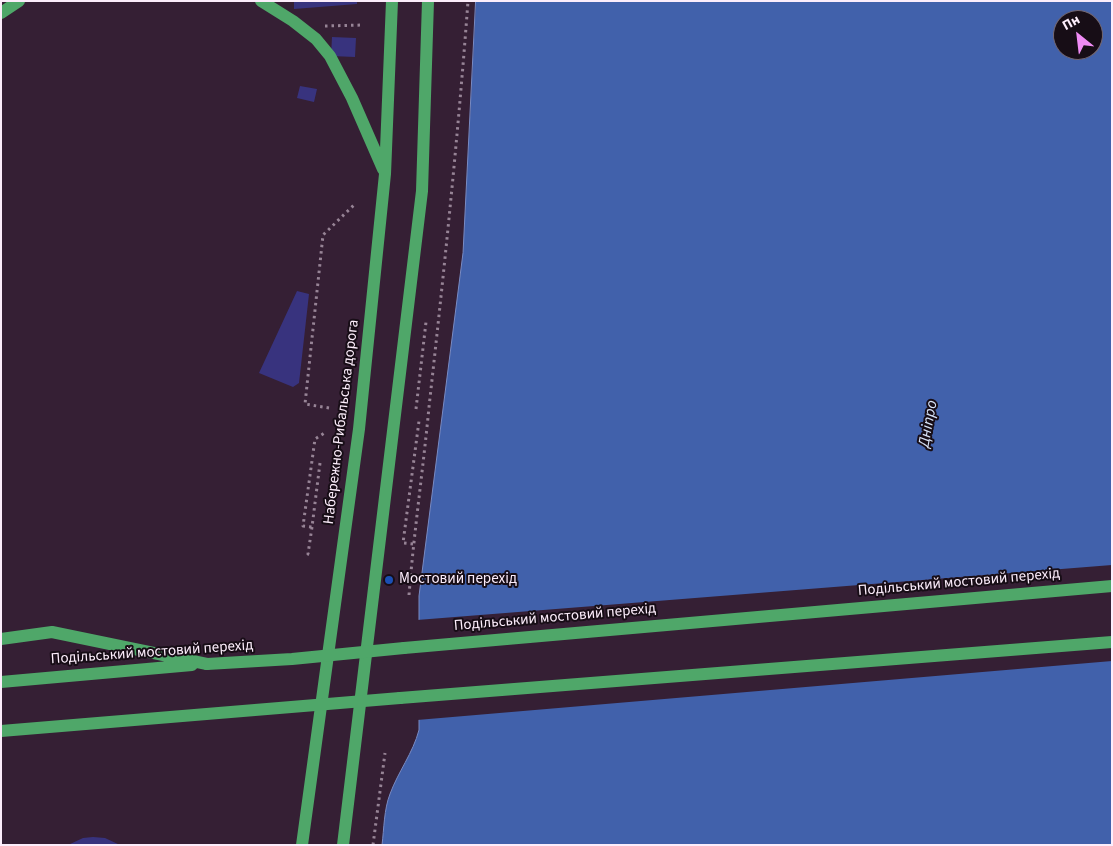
<!DOCTYPE html>
<html>
<head>
<meta charset="utf-8">
<style>
	body { margin:0 }
	#map { position:relative; width:1113px; height:846px; overflow:hidden; background:#351f34; font-family:"Source Sans 3",sans-serif }
	canvas { display:block }
	.frame { position:absolute; inset:0; border:2px solid #fcedfb; pointer-events:none }
	.north { position:absolute; left:1053px; top:10px; width:50px; height:50px; box-sizing:border-box; background:#170d16; border:1px solid #736772; border-radius:50%; rotate:331deg; font-size:14px; font-weight:700; line-height:20px; text-align:center; color:#fcedfb }
	.north::after { content:''; display:block; margin:auto; width:18px; height:22px; background:#f08bf5; clip-path:polygon(50% 0,100% 100%,50% 72%,0 100%) }
</style>
</head>
<body>
<div id="map">
<canvas width="1113" height="846"></canvas>
<div class="frame"></div>
<div class="north">Пн</div>
</div>
<script>
const c = document.querySelector('canvas').getContext('2d');
c.lineJoin = 'round';
function paint(path, color) {
  c.fillStyle = color;
  c.fill(path, 'evenodd');
}
function strokePath(path, color, width, dash) {
  c.strokeStyle = color;
  c.lineWidth = width;
  c.lineCap = dash ? 'butt' : 'round';
  c.setLineDash(dash || []);
  c.stroke(path);
}
function write(font, color, halo, rows, align = 'center') {
  c.font = font + ' "Source Sans 3",sans-serif';
  c.lineWidth = 4;
  c.setLineDash([]);
  c.textBaseline = 'middle';
  c.strokeStyle = halo;
  c.fillStyle = color;
  for (const [text, x, y, turn = 0] of rows) {
    c.save();
    c.translate(x, y);
    c.rotate((+turn || 0) * Math.PI / 180);
    c.textAlign = isNaN(turn) ? turn : align;
    if (halo) c.strokeText(text, 0, 0);
    c.fillText(text, 0, 0);
    c.restore();
  }
}
const water = new Path2D(`
	M476,1H1112V845H382C384,829 384,809 390,794C398,772 413,753 419,730V596L463,253ZM1063,20H1093V50H1063Z`);
const pier = new Path2D(`
	M1112,565V661L417,720V620Z`);
const building = new Path2D(`
	M294,1H357V4L294,9Z
	M332,37L356,38L355,57L331,56Z
	M300,86L317,89L314,102L297,98Z
	M297,291L309,294L299,383L293,387L259,373Z
	M93,837L105,838L120,845H68L83,838Z`);
const path = new Path2D(`
	M325,26L364,25
	M329,408L305,404L323,235L355,204
	M416,409L426,322
	M320,463L312,527L303,526L315,439L326,432
	M312,527L308,554L313,555
	M413,544L403,543L419,421
	M409,595C414,532 423,470 429,407C444,272 458,137 468,1
	M373,845L385,753`);
const secondary = new Path2D(`
	M261,1L293,21L316,39L330,56L352,98L383,169
	M1,13L19,1
	M1,639L52,632L207,664
	M404,648L1112,586
	M1,682L192,665
	M400,698L1112,642
	M302,845L359,429L385,174L392,1
	M343,845L422,191L428,1`);
const secondaryBridge = new Path2D(`
	M207,664L292,659L404,648
	M1,731L400,698`);
const markers = [
	[389,580,5,"#1a4fb4"]
];
const streetNames = [
	["Набережно-Рибальська дорога",342,422,-83],
	["Подільський мостовий перехід",959,583,-5],
	["Подільський мостовий перехід",555,618,-5],
	["Подільський мостовий перехід",152,653,-4]
];
const poiNames = [
	["Мостовий перехід",399,580]
];
const waterNames = [
	["Дніпро",929,424,-80]
];
paint(water, '#4161ab');
strokePath(water, '#798bc3', 1);
paint(pier, '#351f34');
paint(building, '#38337e');
strokePath(path, '#978496', 3, [2.5, 4]);
strokePath(secondary, '#4fa769', 12);
strokePath(secondaryBridge, '#4fa769', 12);
for (const [x, y, r, color] of markers) {
  const dot = new Path2D();
  dot.arc(x, y, r, 0, 2 * Math.PI);
  c.fillStyle = color;
  c.fill(dot);
  strokePath(dot, '#170d16', 2);
}
write('15px', '#fcedfb', '#170d16', streetNames);
write('15px', '#fcedfb', '#170d16', poiNames, 'left');
write('italic 16px', '#d8e3f8', '#170d16', waterNames);
</script>
</body>
</html>
